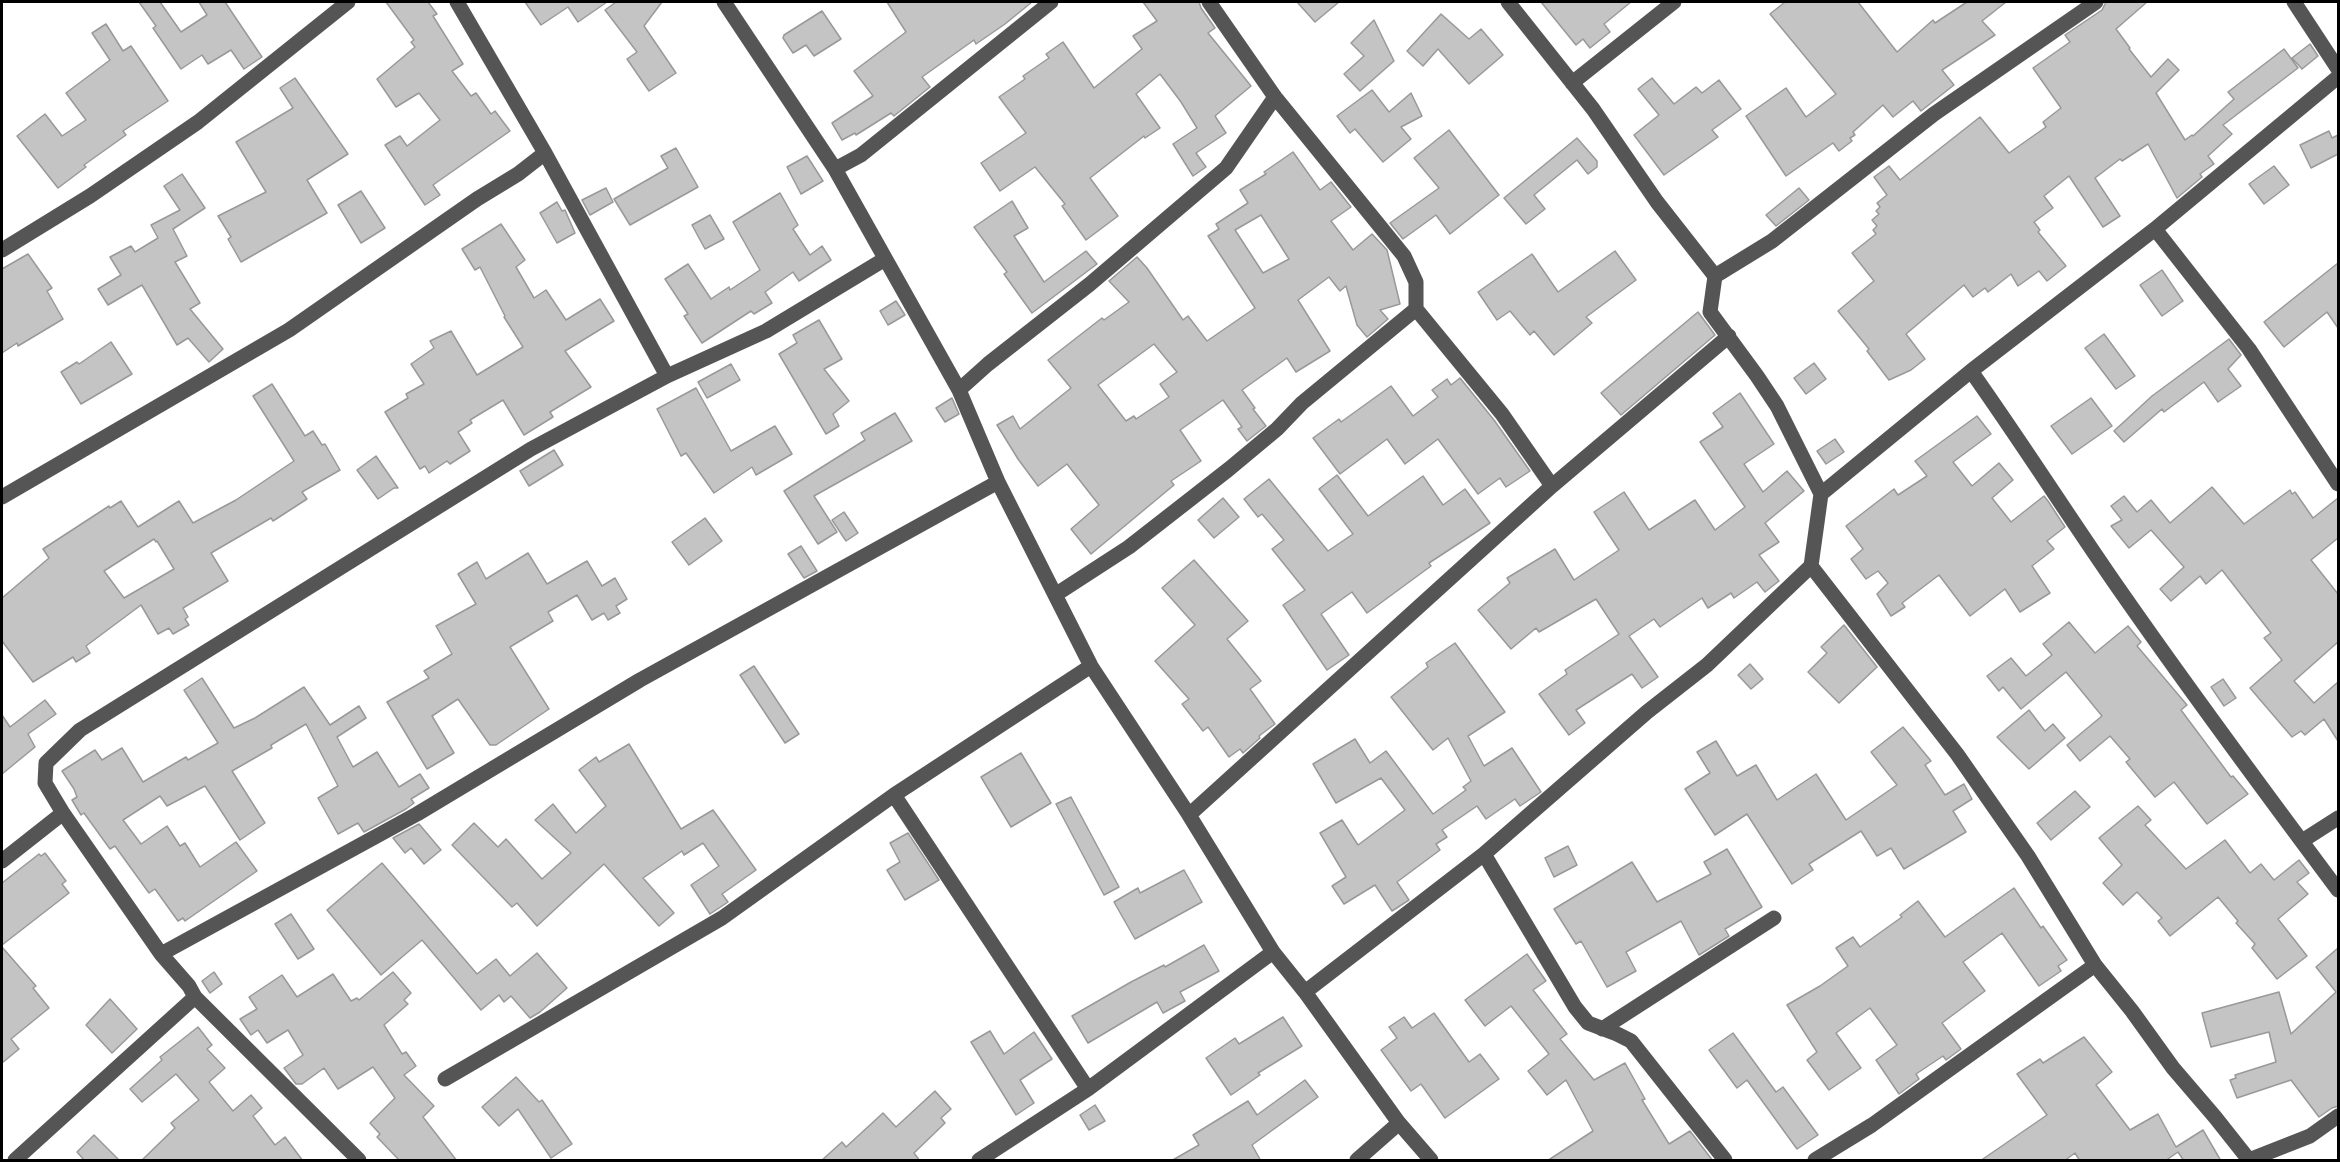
<!DOCTYPE html>
<html>
<head>
<meta charset="utf-8">
<style>
	body { margin:0 }
	#map { position:relative; width:2340px; height:1162px; overflow:hidden; background:#fff; font-family:Poppins,sans-serif }
	canvas { display:block }
	.frame { position:absolute; inset:0; border:3px solid #000; pointer-events:none }
</style>
</head>
<body>
<div id="map">
<canvas width="2340" height="1162"></canvas>
<div class="frame"></div>
</div>
<script>
const c = document.querySelector('canvas').getContext('2d');
c.lineJoin = 'round';
function paint(path, color) {
  c.fillStyle = color;
  c.fill(path, 'evenodd');
}
function strokePath(path, color, width, dash) {
  c.strokeStyle = color;
  c.lineWidth = width;
  c.lineCap = dash ? 'butt' : 'round';
  c.setLineDash(dash || []);
  c.stroke(path);
}
const building = new Path2D(`
	M139,2H160L181,32L207,15L199,2H225L262,57L244,69L231,50L208,64L202,55L181,69L153,28L156,26Z
	M386,2H428L437,14L433,16L463,64L452,71L471,96L476,93L491,114L495,111L510,131L433,185L440,195L425,205L385,145L400,136L407,146L440,120L419,93L396,107L377,79L415,47L411,42L414,40Z
	M525,2H607L578,22L568,7L541,25Z
	M616,2H662L644,26L676,73L649,91L627,59L637,52L605,10Z
	M887,2H1032L1005,24L976,44L974,40L922,77L930,87L894,116L891,113L856,135L855,133L842,140L832,123L873,96L854,71L906,32Z
	M1143,2H1199L1201,8L1215,28L1208,33L1251,86L1215,116L1226,133L1196,153L1206,167L1193,176L1173,144L1197,128L1181,102L1160,74L1136,94L1160,128L1145,138L1144,136L1090,178L1118,216L1086,240L1062,206L1065,204L1035,167L1000,191L981,163L1026,133L999,97L1025,79L1023,76L1049,58L1046,54L1063,42L1094,88L1142,49L1133,36L1157,21Z
	M1297,2H1339L1315,22Z
	M1541,2H1631L1604,24L1610,32L1590,48L1583,39L1576,45Z
	M1785,2H1858L1897,52L1933,20L1935,23L1967,2H2006L1982,21L1995,35L1942,70L1954,85L1921,111L1913,101L1893,117L1883,105L1853,132L1855,135L1850,138L1852,141L1839,151L1833,143L1786,176L1746,116L1786,88L1806,117L1836,94L1770,14Z
	M2106,2H2147L2116,29L2130,48L2129,49L2151,77L2168,59L2179,70L2156,93L2185,140L2192,135L2193,136L2234,99L2228,92L2284,49L2298,68L2223,125L2232,134L2208,156L2214,164L2200,174L2202,177L2177,198L2148,144L2122,161L2120,159L2095,178L2120,216L2103,227L2069,176L2044,196L2053,208L2034,222L2040,230L2038,232L2066,266L2047,281L2039,271L2018,286L2011,274L1988,292L1985,288L1973,297L1964,285L1906,334L1925,359L1911,370L1889,380L1867,351L1869,349L1838,311L1874,281L1852,253L1876,234L1873,230L1877,226L1872,220L1879,214L1876,211L1880,207L1877,203L1887,195L1874,177L1889,166L1900,180L1980,117L2009,153L2046,127L2043,122L2061,108L2033,68L2070,42L2065,35L2102,10Z
	M822,11L841,39L814,56L806,45L793,53L783,38L784,35Z
	M1441,14L1469,39L1481,29L1503,55L1469,84L1438,49L1423,66L1407,51Z
	M1374,20L1394,61L1360,91L1344,74L1364,56L1351,43Z
	M106,24L123,51L131,46L168,101L123,131L126,135L84,165L86,167L58,188L17,136L45,114L62,136L86,120L66,93L110,60L92,33Z
	M2310,44L2318,56L2302,69L2292,58Z
	M295,78L348,154L307,180L327,213L241,262L228,239L231,237L218,216L266,192L236,142L293,108L280,88Z
	M1652,78L1674,104L1696,87L1702,93L1719,80L1741,109L1712,130L1718,137L1664,175L1634,135L1659,115L1638,89Z
	M1372,90L1389,112L1411,93L1422,116L1401,127L1411,139L1383,162L1355,129L1350,133L1337,116Z
	M1449,130L1499,195L1450,234L1436,215L1403,239L1390,223L1439,188L1414,158Z
	M2329,131L2332,138L2338,135V154L2311,168L2300,145Z
	M1577,138L1597,161V167L1588,174L1577,160L1534,195L1545,209L1526,224L1504,198Z
	M676,148L698,187L630,225L614,199L668,168L661,156Z
	M1293,152L1320,190L1331,182L1351,207L1331,221L1353,250L1372,234L1387,250L1400,304L1380,310L1388,319L1367,337L1357,325L1346,286L1340,291L1329,277L1298,300L1330,351L1296,372L1287,358L1242,390L1255,408L1253,409L1266,426L1247,441L1238,429L1242,427L1223,400L1180,430L1201,461L1171,481L1174,485L1091,554L1071,529L1099,505L1067,464L1038,486L1018,459L997,425L1013,416L1020,429L1071,388L1048,360L1102,318L1104,320L1129,302L1109,281L1137,257L1147,268L1183,320L1188,316L1207,341L1255,308L1208,236L1219,229L1216,224L1248,203L1240,190L1266,174L1264,172ZM1261,215L1289,259L1263,273L1235,230ZM1154,344L1177,372L1160,384L1169,397L1136,419L1134,416L1126,421L1098,385Z
	M807,156L823,181L801,194L787,167Z
	M2274,166L2289,185L2264,204L2249,184Z
	M182,174L205,208L173,229L187,256L175,262L200,303L190,309L223,349L209,362L188,338L177,345L142,285L108,305L98,289L121,275L110,257L131,246L135,252L158,238L151,225L180,210L164,186Z
	M606,188L613,202L590,215L582,200Z
	M1799,188L1809,200L1776,226L1766,215Z
	M361,191L385,228L361,243L338,205Z
	M780,193L798,225L793,229L810,255L822,246L831,260L799,281L793,272L765,292L772,303L754,314L751,311L702,343L684,316L688,314L665,279L688,264L711,299L729,287L730,290L760,270L733,222Z
	M1012,201L1028,228L1014,236L1044,282L1086,251L1097,264L1032,313L1004,274L1007,272L974,227Z
	M557,202L562,211L565,210L575,233L557,243L540,213Z
	M710,215L724,239L705,249L692,225Z
	M501,224L525,260L516,267L534,298L546,290L566,320L600,299L614,321L565,351L591,387L550,412L553,417L524,435L503,400L470,420L472,423L458,432L470,451L450,464L447,461L429,473L425,466L420,469L385,412L408,398L406,394L424,384L411,364L434,348L430,341L451,331L477,375L523,347L504,317L505,316L480,267L475,270L462,249Z
	M1615,251L1636,280L1586,317L1592,323L1554,355L1534,331L1530,335L1510,311L1497,320L1478,292L1532,254L1558,292Z
	M28,254L52,288L47,291L63,319L18,346L17,343L2,353V269Z
	M2338,263V328L2327,312L2284,347L2264,322Z
	M2162,270L2183,301L2162,316L2140,285Z
	M896,301L905,315L888,325L880,311Z
	M1698,312L1715,335L1621,415L1601,393Z
	M819,320L842,359L824,369L849,401L833,414L839,426L826,434L779,354L797,343L793,335Z
	M2104,334L2135,376L2116,389L2085,348Z
	M2229,339L2241,355L2228,369L2241,386L2218,402L2204,382L2164,412L2162,409L2124,442L2114,431L2152,396Z
	M111,342L132,374L81,404L61,372L77,362L79,364Z
	M1814,363L1826,379L1806,394L1794,378Z
	M731,364L740,380L707,398L698,382Z
	M1460,378L1494,420L1530,471L1506,487L1500,478L1478,494L1438,439L1405,464L1387,439L1340,474L1313,438L1339,419L1341,422L1391,386L1413,416L1438,397L1432,390L1447,379L1451,385Z
	M272,384L305,436L313,431L322,445L325,444L340,470L302,492L307,499L273,521L271,518L211,553L228,581L183,608L188,617L185,619L189,625L173,634L169,628L158,634L141,605L86,646L90,653L76,662L73,657L33,682L2,641V598L49,558L43,549L109,506L110,508L121,501L138,527L179,501L193,523L236,500L294,461L253,396ZM154,539L156,542L157,541L174,569L124,598L104,571Z
	M696,388L731,451L775,426L792,454L756,475L752,467L714,493L686,453L681,456L657,409Z
	M1740,393L1774,444L1744,464L1763,492L1787,471L1804,491L1765,523L1779,542L1759,555L1779,581L1765,592L1757,582L1734,598L1731,593L1708,608L1702,598L1660,627L1654,619L1629,636L1658,677L1642,688L1632,674L1576,710L1585,723L1569,735L1539,694L1567,674L1565,670L1619,634L1596,599L1539,632L1536,628L1511,649L1478,610L1510,583L1507,578L1555,549L1574,580L1619,550L1594,512L1624,492L1649,530L1695,500L1715,530L1745,507L1700,442L1723,427L1713,413Z
	M952,398L959,414L945,422L936,408Z
	M2091,398L2112,426L2072,454L2051,426Z
	M895,413L912,441L814,496L837,532L818,544L784,491L865,440L861,433Z
	M1977,416L1991,434L1953,462L1972,486L1999,463L2013,480L1992,498L2011,522L2044,496L2048,501L2065,527L2047,541L2054,549L2032,566L2050,593L2020,612L2005,589L1970,616L1939,575L1902,603L1905,607L1891,616L1877,594L1888,583L1878,571L1866,579L1851,559L1863,549L1846,526L1894,489L1898,495L1927,476L1915,461Z
	M1835,439L1844,452L1826,464L1817,451Z
	M554,450L563,465L529,486L520,471Z
	M376,456L398,488H394L378,499L357,470Z
	M1337,475L1368,516L1423,476L1443,505L1465,489L1490,523L1429,563L1431,566L1367,613L1352,592L1321,614L1349,655L1327,670L1283,605L1305,590L1272,549L1284,540L1262,514L1258,517L1244,499L1269,479L1328,551L1353,534L1319,489Z
	M2212,487L2244,524L2290,490L2292,494L2295,492L2313,518L2338,498V538L2311,560L2338,594V642L2294,681L2314,703L2338,682V741L2324,719L2305,735L2301,731L2292,737L2250,688L2282,660L2264,638L2271,633L2222,570L2206,584L2200,576L2171,601L2160,589L2184,567L2151,530L2129,548L2111,526L2122,520L2111,506L2124,496L2137,512L2151,500L2170,523Z
	M1223,498L1239,517L1214,538L1198,520Z
	M844,512L858,533L846,541L832,520Z
	M705,518L722,541L689,565L672,542Z
	M801,546L817,571L804,578L788,554Z
	M528,553L547,584L587,561L602,586L615,578L627,599L616,606L620,613L608,620L604,613L592,620L577,595L548,612L553,621L510,647L549,709L496,745H490L458,699L432,716L454,753L427,769L387,702L429,678L424,671L452,654L436,626L476,604L458,574L477,562L486,579Z
	M1194,560L1248,621L1227,639L1261,681L1250,689L1275,724L1259,736L1260,738L1243,753L1240,749L1229,757L1208,727L1203,731L1182,704L1189,699L1155,661L1195,625L1162,588Z
	M2069,622L2095,653L2128,626L2141,642L2137,646L2187,705L2181,710L2231,777L2233,776L2248,794L2207,824L2174,782L2155,797L2126,762L2130,759L2110,736L2080,761L2067,745L2102,716L2066,672L2021,709L2003,687L1999,691L1987,676L2011,658L2026,676L2052,655L2043,644Z
	M1844,625L1877,667L1839,703L1808,672L1827,653L1821,647Z
	M1455,643L1505,712L1468,736L1484,766L1512,748L1541,792L1520,806L1515,799L1486,819L1477,806L1442,830L1447,837L1436,844L1440,850L1397,882L1409,900L1392,911L1375,885L1344,904L1332,886L1346,877L1320,833L1342,820L1358,845L1405,810L1381,778L1336,803L1313,764L1355,739L1370,763L1386,751L1433,814L1466,790L1463,787L1471,781L1448,738L1433,750L1391,697L1428,667L1426,663Z
	M1750,664L1763,679L1751,689L1738,675Z
	M754,666L799,734L785,743L740,675Z
	M202,678L234,728L255,718L304,687L330,725L359,706L366,718L337,737L353,767L377,752L399,787L420,774L429,788L411,799L414,803L406,809L364,832L358,823L338,834L318,798L338,786L306,724L271,745L272,748L232,771L265,823L240,840L205,786L167,806L160,796L123,820L141,844L167,826L180,846L185,843L200,867L236,842L257,871L185,921L183,918L178,921L155,889L149,893L115,846L110,849L84,813L81,815L72,800L77,797L74,789L62,771L95,750L102,760L122,748L143,782L186,757L188,760L218,743L184,690Z
	M2223,679L2236,698L2224,706L2211,687Z
	M45,700L56,714L28,734L35,747L2,774V715L10,727Z
	M2029,710L2045,731L2053,724L2065,738L2029,769L1997,737Z
	M1903,727L1931,761L1925,765L1945,795L1964,784L1972,799L1953,811L1966,832L1904,869L1891,848L1877,856L1861,831L1809,864L1813,870L1792,884L1747,814L1715,835L1685,789L1710,773L1697,752L1716,741L1737,776L1756,765L1777,800L1816,774L1846,820L1897,785L1871,752Z
	M629,744L681,829L713,810L756,870L722,894L728,902L710,914L691,885L719,866L703,843L684,855L682,851L643,878L674,913L659,926L604,864L537,926L517,903L512,907L452,845L474,823L498,847L506,839L542,879L571,853L535,820L553,804L576,833L606,806L579,770L596,757L599,762Z
	M1021,753L1051,803L1011,827L981,777Z
	M2075,791L2090,807L2051,840L2037,823Z
	M1071,797L1119,887L1104,895L1056,804Z
	M2138,806L2151,820L2145,825L2186,869L2225,840L2250,873L2261,864L2274,880L2299,860L2309,873L2297,882L2308,894L2278,919L2307,956L2277,979L2252,948L2255,944L2236,923L2238,921L2218,897L2170,936L2158,921L2162,918L2137,892L2123,905L2103,883L2122,865L2099,838Z
	M419,824L441,850L424,864L411,848L405,853L393,838Z
	M908,833L939,880L905,900L887,870L900,862L890,843Z
	M1568,846L1577,865L1554,877L1545,858Z
	M1727,849L1762,907L1725,929L1729,936L1699,955L1681,921L1626,952L1636,971L1607,987L1581,941L1576,944L1554,909L1632,862L1657,902L1711,874L1704,862Z
	M45,853L66,881L62,884L69,893L2,945V883L39,854L41,856Z
	M382,863L477,974L496,959L510,976L537,953L567,988L540,1012L530,1018L511,996L504,1002L499,995L481,1010L422,940L381,975L327,910Z
	M1184,870L1202,902L1135,939L1114,902L1138,888L1140,893Z
	M2014,888L2041,928L2043,926L2067,960L2058,966L2061,971L2039,986L2002,933L1963,962L1985,991L1942,1023L1961,1049L1946,1060L1943,1056L1916,1074L1919,1079L1899,1094L1876,1060L1897,1045L1870,1008L1836,1033L1861,1068L1829,1090L1807,1060L1817,1052L1787,1005L1820,986L1848,966L1836,948L1853,937L1860,947L1902,917L1900,915L1918,901L1945,937Z
	M291,914L314,949L298,959L275,924Z
	M1204,945L1219,971L1180,992L1185,1001L1163,1013L1157,1002L1088,1043L1072,1016L1131,982L1164,965L1165,967Z
	M2,947L36,986L33,988L49,1008L11,1039L19,1049L2,1063Z
	M2338,948V1106L2332,1108L2319,1117L2291,1080L2237,1098L2230,1080L2236,1078L2235,1075L2276,1062L2269,1032L2211,1047L2202,1013L2279,992L2291,1034L2336,992L2316,967Z
	M1527,954L1546,981L1533,990L1567,1034L1560,1039L1594,1080L1625,1063L1645,1099L1642,1100L1669,1144L1690,1131L1713,1161H1547L1593,1131L1566,1080L1547,1095L1528,1071L1549,1054L1511,1006L1485,1026L1465,1000Z
	M214,972L222,984L210,993L202,981Z
	M393,972L411,993L404,1000L408,1004L384,1025L402,1054L406,1052L416,1066L404,1075L434,1106L423,1117L457,1161H400L377,1137L380,1134L370,1123L395,1098L373,1067L338,1089L324,1068L302,1084H296L284,1068L303,1055L288,1030L267,1043L258,1030L251,1035L240,1019L257,1009L249,997L282,975L297,997L333,974L351,1001L357,998L359,1000Z
	M110,999L137,1029L112,1053L86,1025Z
	M1434,1013L1469,1062L1480,1054L1499,1079L1445,1118L1421,1084L1411,1091L1381,1050L1397,1038L1389,1027L1404,1017L1412,1028Z
	M1283,1017L1302,1046L1258,1073L1260,1075L1231,1095L1206,1058L1235,1038L1239,1044Z
	M198,1027L212,1045L207,1049L225,1068L209,1082L233,1111L251,1095L262,1108L253,1116L275,1145L285,1137L303,1161H141L175,1128L171,1123L199,1100L176,1074L142,1102L130,1089L162,1060L160,1057Z
	M990,1031L1004,1054L1034,1032L1052,1059L1020,1080L1034,1103L1016,1115L971,1042Z
	M1733,1033L1776,1092L1783,1087L1818,1135L1797,1149L1747,1080L1737,1088L1709,1050Z
	M2084,1037L2112,1072L2096,1085L2130,1130L2158,1114L2176,1147L2203,1130L2221,1161H2184L2178,1152L2165,1161H2080L2075,1153L2064,1161H1980L2047,1115L2017,1074L2040,1059L2043,1063Z
	M516,1077L539,1102L542,1100L572,1144L551,1158L518,1109L499,1126L482,1107Z
	M1305,1080L1318,1097L1252,1145L1261,1161H1171L1199,1145L1193,1135L1248,1101L1257,1115Z
	M935,1091L951,1109L941,1118L945,1123L914,1153L920,1161H821L842,1142L846,1147L883,1113L896,1127Z
	M1095,1105L1105,1121L1089,1130L1080,1115Z
	M94,1135L120,1161H85L77,1152Z`);
const minor = new Path2D(`
	M457,2L545,153L667,376
	M724,2L835,169L959,390L998,482L1091,666L1189,815L1273,952L1305,992L1399,1123L1431,1160
	M1209,2L1275,97L1404,256L1416,282V309L1502,414L1552,486
	M1508,2L1593,109L1657,202L1715,276L1710,312L1757,376L1777,406L1821,494L1811,566L1957,754L2028,856L2095,965L2132,1011L2173,1068L2215,1117L2249,1160
	M2294,2L2338,69
	M1572,83L1674,2
	M835,169L861,155L1051,2
	M2155,229L2249,349L2338,484
	M2,250L90,196L198,122L348,2
	M1715,276L1772,241L1934,114L2096,2
	M1971,371C2022,443 2069,517 2119,589C2190,691 2264,791 2338,890
	M959,390L988,364L1090,284L1226,168L1275,97
	M1821,494L1971,371L2155,229L2338,77
	M2,497L289,330L477,199L518,174L545,153
	M1055,595L1129,547L1229,469L1277,429L1302,403L1416,309
	M894,795L1088,1089
	M1189,815L1552,486L1729,336
	M2302,841L2338,818
	M1484,854L1575,1007L1588,1023L1617,1034L1631,1041L1725,1160
	M2,861L63,813
	M161,954L417,814L640,680L998,482
	M1305,992L1484,854L1647,712L1707,665L1811,566
	M1602,1029L1774,918
	M445,1079L722,918L894,795L1091,666
	M15,1160L195,997
	M359,1160L195,997L189,986L161,954L63,813L45,783L46,763L80,730L531,449L667,376L766,331L885,259
	M979,1160L1088,1089L1273,952
	M1357,1160L1399,1123
	M1815,1160L1872,1125L2095,965
	M2249,1160L2310,1136L2338,1116`);
paint(building, '#c4c4c4');
strokePath(building, '#999', 1.5);
strokePath(minor, '#555', 15);
</script>
</body>
</html>
